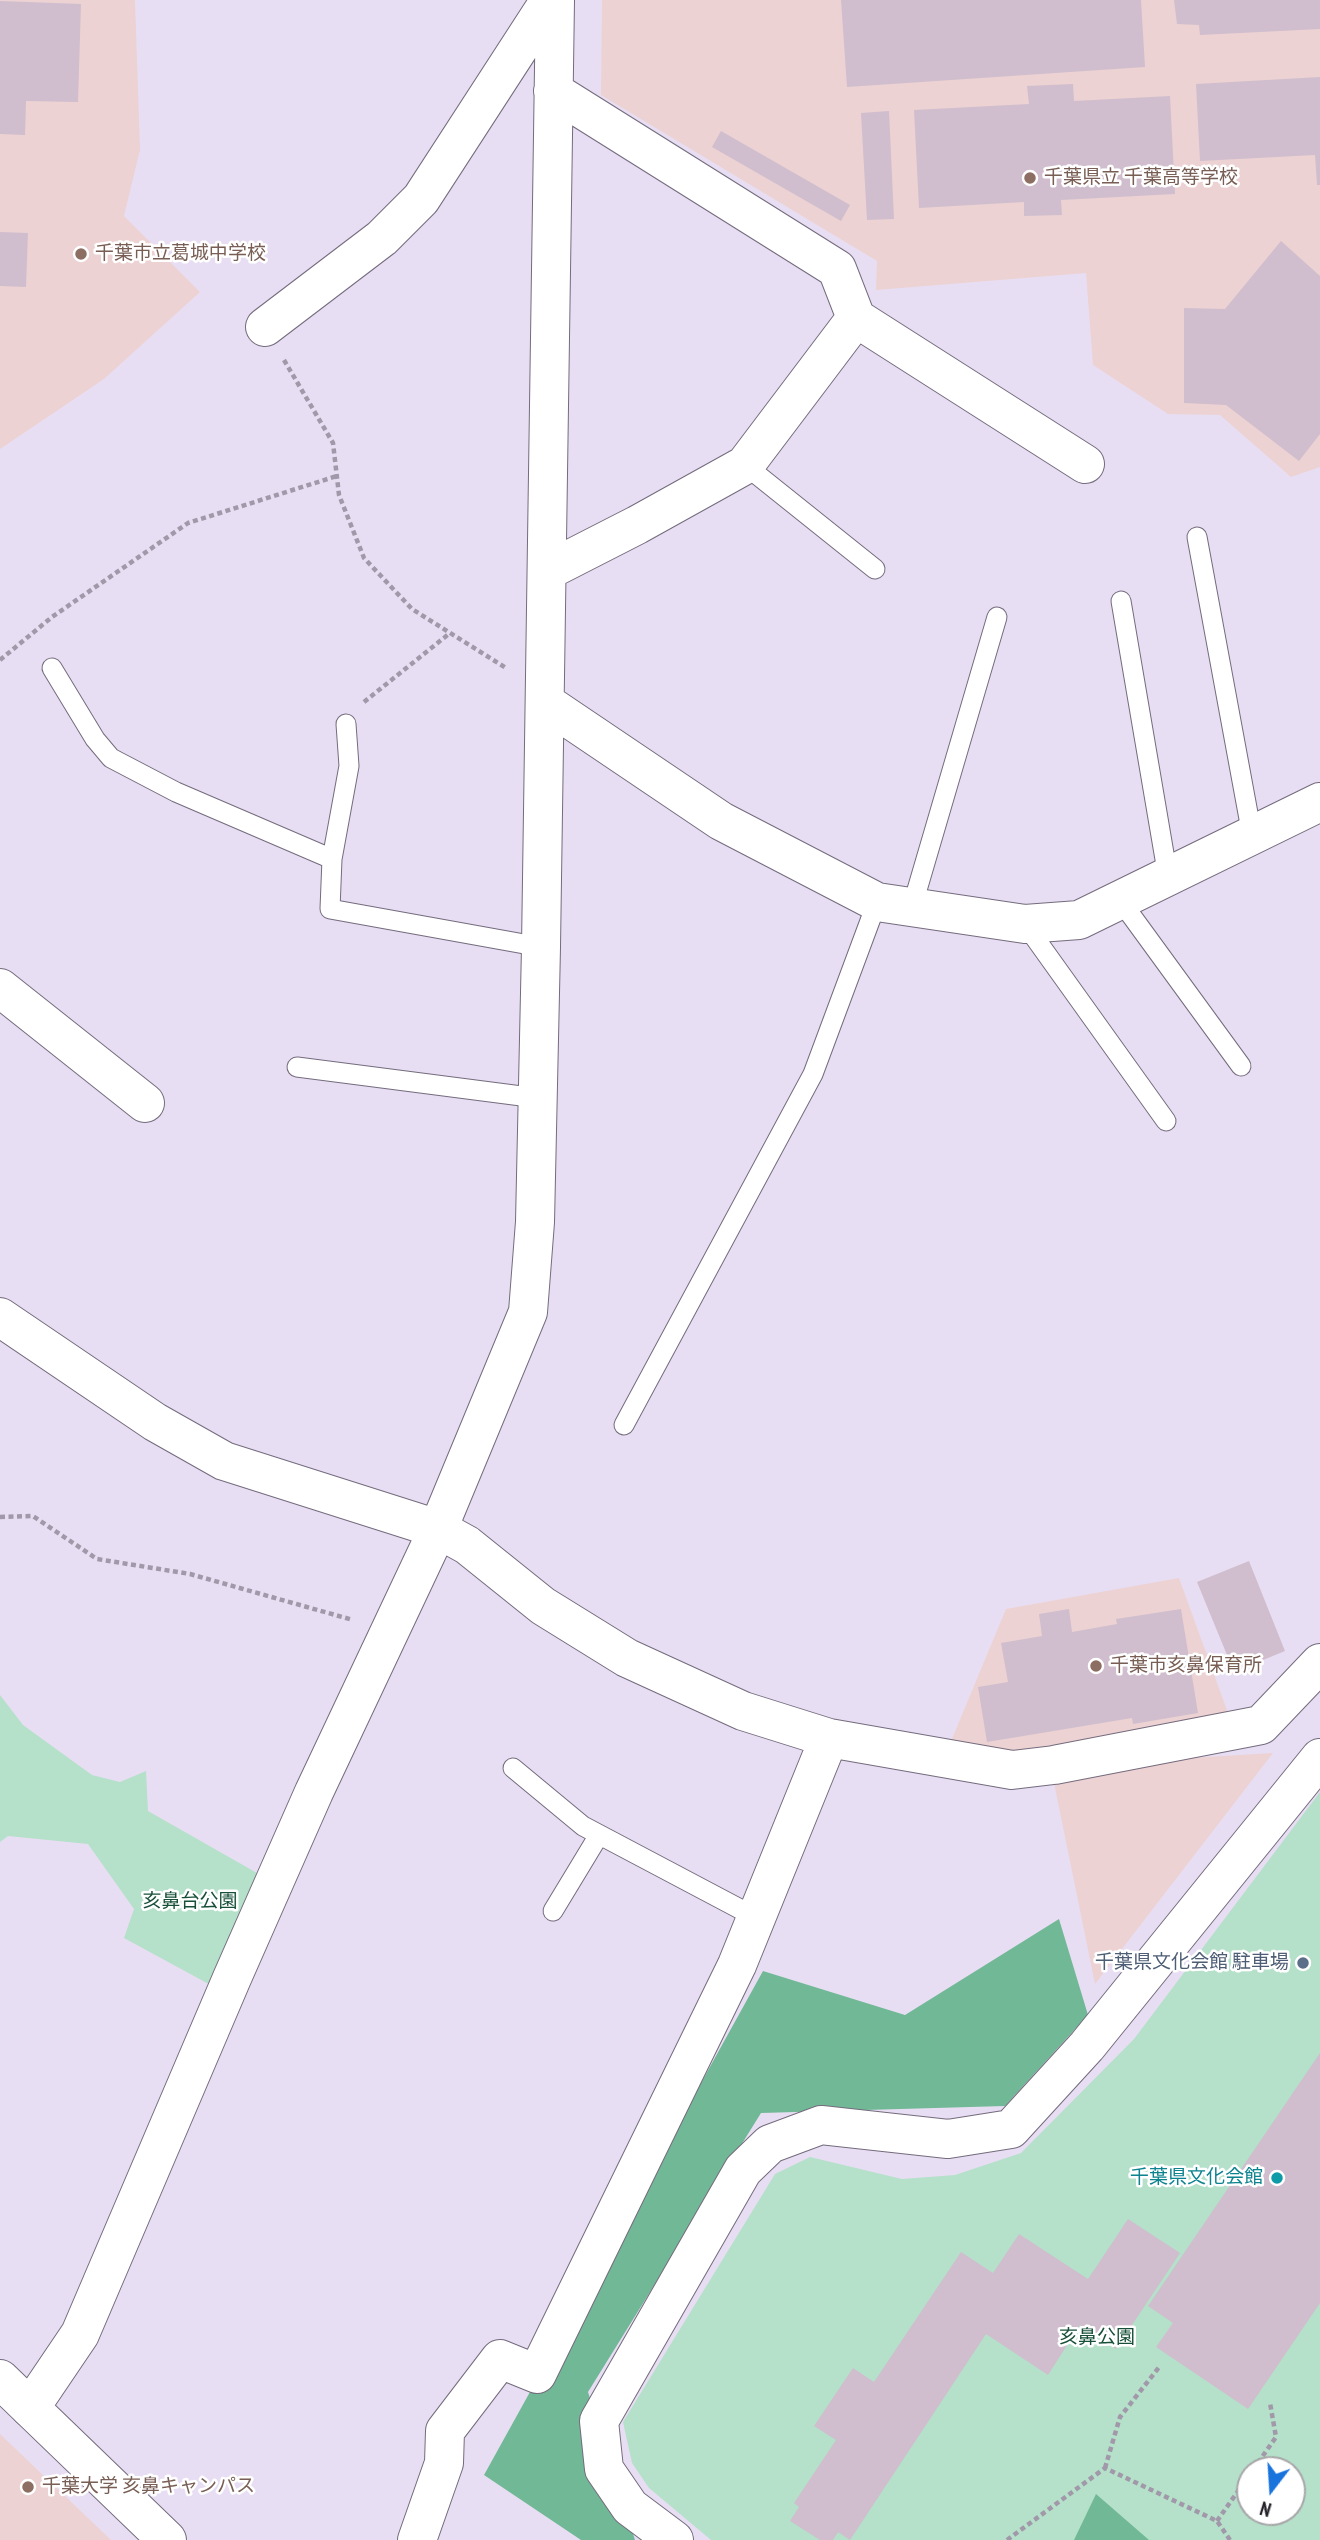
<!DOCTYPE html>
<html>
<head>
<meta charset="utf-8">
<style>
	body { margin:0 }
	#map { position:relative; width:1320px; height:2540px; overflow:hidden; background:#e8def3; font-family:"PT Sans Narrow",sans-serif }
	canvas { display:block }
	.north { position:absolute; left:1236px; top:2456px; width:70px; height:70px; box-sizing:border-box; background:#fff; border:2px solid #a7a6a9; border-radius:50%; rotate:197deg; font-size:19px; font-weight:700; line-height:28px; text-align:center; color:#242028 }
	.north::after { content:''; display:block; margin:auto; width:24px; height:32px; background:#1873dd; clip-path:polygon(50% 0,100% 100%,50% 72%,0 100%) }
</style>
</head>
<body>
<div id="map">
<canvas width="1320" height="2540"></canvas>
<div class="north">N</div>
</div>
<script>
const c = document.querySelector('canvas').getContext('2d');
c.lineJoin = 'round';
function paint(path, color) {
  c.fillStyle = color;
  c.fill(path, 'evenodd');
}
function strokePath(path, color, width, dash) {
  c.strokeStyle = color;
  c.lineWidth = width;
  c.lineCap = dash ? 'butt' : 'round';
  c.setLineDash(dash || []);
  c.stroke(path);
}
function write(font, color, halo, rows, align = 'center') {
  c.font = font + ' "PT Sans Narrow","Noto Sans JP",sans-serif';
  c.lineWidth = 5;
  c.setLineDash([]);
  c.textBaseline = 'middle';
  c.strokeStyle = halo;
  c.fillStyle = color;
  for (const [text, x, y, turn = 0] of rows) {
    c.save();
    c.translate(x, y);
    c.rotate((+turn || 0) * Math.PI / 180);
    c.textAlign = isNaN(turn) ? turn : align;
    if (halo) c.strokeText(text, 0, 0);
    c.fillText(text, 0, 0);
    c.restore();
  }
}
const education = new Path2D(`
	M0,0H135L140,150L124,216L200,292L104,379L0,449Z
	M602,0H1320V467L1291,477L1220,415L1168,414L1093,365L1086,273L876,290L877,261L601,95Z
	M1179,1578L1232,1724L1019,1755L949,1746L1006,1609Z
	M1273,1753L1095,1984L1053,1778L1123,1762Z
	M0,2434L111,2540H0Z`);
const green = new Path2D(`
	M0,1695L23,1725L92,1775L120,1782L146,1771L148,1811L264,1877L216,1988L124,1938L134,1909L88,1844L8,1836L0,1842Z
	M1320,1792V2540H711L649,2488L632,2463L623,2422L775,2174L810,2157L902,2179L955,2175L1021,2153L1134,2039ZM1250,2470H1292V2512H1250Z`);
const forest = new Path2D(`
	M1059,1919L1088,2015L1005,2106L761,2113L588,2392L635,2540H581L484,2475L763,1971L905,2015Z
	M1096,2494L1149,2540H1074Z`);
const building = new Path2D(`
	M841,0H1141L1145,67L847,87Z
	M1174,0H1320V29L1200,35L1199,25L1177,24Z
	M0,1L81,4L78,102L26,101L25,135L0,134Z
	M1320,77V185H1317L1315,155L1200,161L1196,84Z
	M1073,84L1074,101L1170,96L1175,194L1061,200L1062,215L1024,216V202L919,208L914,110L1029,104L1027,86Z
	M889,111L894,219L867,220L861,113Z
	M721,131L850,205L841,221L712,147Z
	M0,232L28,233L26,287L0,286Z
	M1281,241L1320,276V434L1299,461L1226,405L1184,403V308L1225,309Z
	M1249,1561L1285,1651L1234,1672L1197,1582Z
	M1069,1609L1072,1632L1117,1624L1116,1619L1181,1609L1198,1713L1133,1724L1132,1718L987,1742L978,1687L1008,1682L1001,1643L1042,1636L1039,1614Z
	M1320,2053V2303L1248,2409L1156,2347L1173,2323L1148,2306Z
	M1128,2219L1180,2253L1116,2349L1080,2325L1048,2375L986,2334L850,2540L838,2532L833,2540H820L790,2521L799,2507L794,2503L836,2440L814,2426L853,2368L874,2382L961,2252L993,2273L1019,2234L1088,2279Z`);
const path = new Path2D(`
	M284,360L333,443L339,495L364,558L412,609L506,668
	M0,660L52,617L188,523L337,476
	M364,702L450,633
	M0,1517L33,1516L97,1559L190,1574L353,1620
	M1105,2468L1120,2417L1160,2366
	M1253,2470L1276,2437L1270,2403
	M1217,2521L1250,2474
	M1007,2540L1105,2468L1217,2521L1230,2540`);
const service = new Path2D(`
	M745,465L875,569
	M1197,537L1252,835
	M1121,601L1168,877
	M52,668L95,739L111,758L176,792L332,859
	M346,724L349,766L332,859L330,909L541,947
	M1120,900L1241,1066
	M912,907L997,617
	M1025,924L1166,1121
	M297,1067L537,1098
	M624,1425L813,1074L877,902
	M513,1768L583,1826L757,1918
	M553,1911L599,1835`);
const minor = new Path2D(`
	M553,91L837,269L856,318
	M265,327L382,238L421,199L550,0
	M547,571L637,525L745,465L856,318L1085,464
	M546,703L721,821L877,902L1025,924L1079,920L1320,802
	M0,988L145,1103
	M0,1317L155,1422L224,1461L438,1529L467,1545L543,1606L627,1658L743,1711L829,1738L1012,1770L1054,1765L1261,1725L1320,1663
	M30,2408L80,2334L232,1978L314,1792L438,1529L528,1312L535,1222L541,947L555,0
	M417,2540L444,2463L445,2431L500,2359L537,2374L737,1965L829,1738`);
const tertiary = new Path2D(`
	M0,2379L167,2540
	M674,2540L630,2507L604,2469L599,2421L743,2170L770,2144L821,2125L948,2139L1011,2129L1087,2046L1320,1758`);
const markers = [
	[1030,178,7,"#8d6e63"],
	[81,254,7,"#8d6e63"],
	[1096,1666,7,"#8d6e63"],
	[1303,1963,7,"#5c6f8a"],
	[1277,2178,7,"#0f9aa8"],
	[28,2487,7,"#8d6e63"]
];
const educationNames = [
	["千葉県立 千葉高等学校",1044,178],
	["千葉市立葛城中学校",95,254],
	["千葉市亥鼻保育所",1110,1666],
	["千葉大学 亥鼻キャンパス",42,2487]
];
const parkNames = [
	["亥鼻台公園",190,1902],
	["亥鼻公園",1097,2338]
];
const serviceNames = [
	["千葉県文化会館 駐車場",1289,1963]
];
const cultureNames = [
	["千葉県文化会館",1263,2178]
];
paint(education, '#ecd2d2');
paint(green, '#b5e0c9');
paint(forest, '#71b896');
paint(building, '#d0bece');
strokePath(service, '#746b7d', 21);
strokePath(minor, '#746b7d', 40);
strokePath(tertiary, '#746b7d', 40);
strokePath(path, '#a199a9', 4.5, [5, 3.5]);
strokePath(service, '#fff', 19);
strokePath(minor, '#fff', 38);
strokePath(tertiary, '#fff', 38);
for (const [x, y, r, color] of markers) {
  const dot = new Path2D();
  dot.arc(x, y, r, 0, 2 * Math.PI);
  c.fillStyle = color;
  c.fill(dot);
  strokePath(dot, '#fff', 2.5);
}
write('19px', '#785e54', '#fff', educationNames, 'left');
write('19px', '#174f38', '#fff', parkNames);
write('19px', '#4e5e75', '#fff', serviceNames, 'right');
write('19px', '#0d838f', '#fff', cultureNames, 'right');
</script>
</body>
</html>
